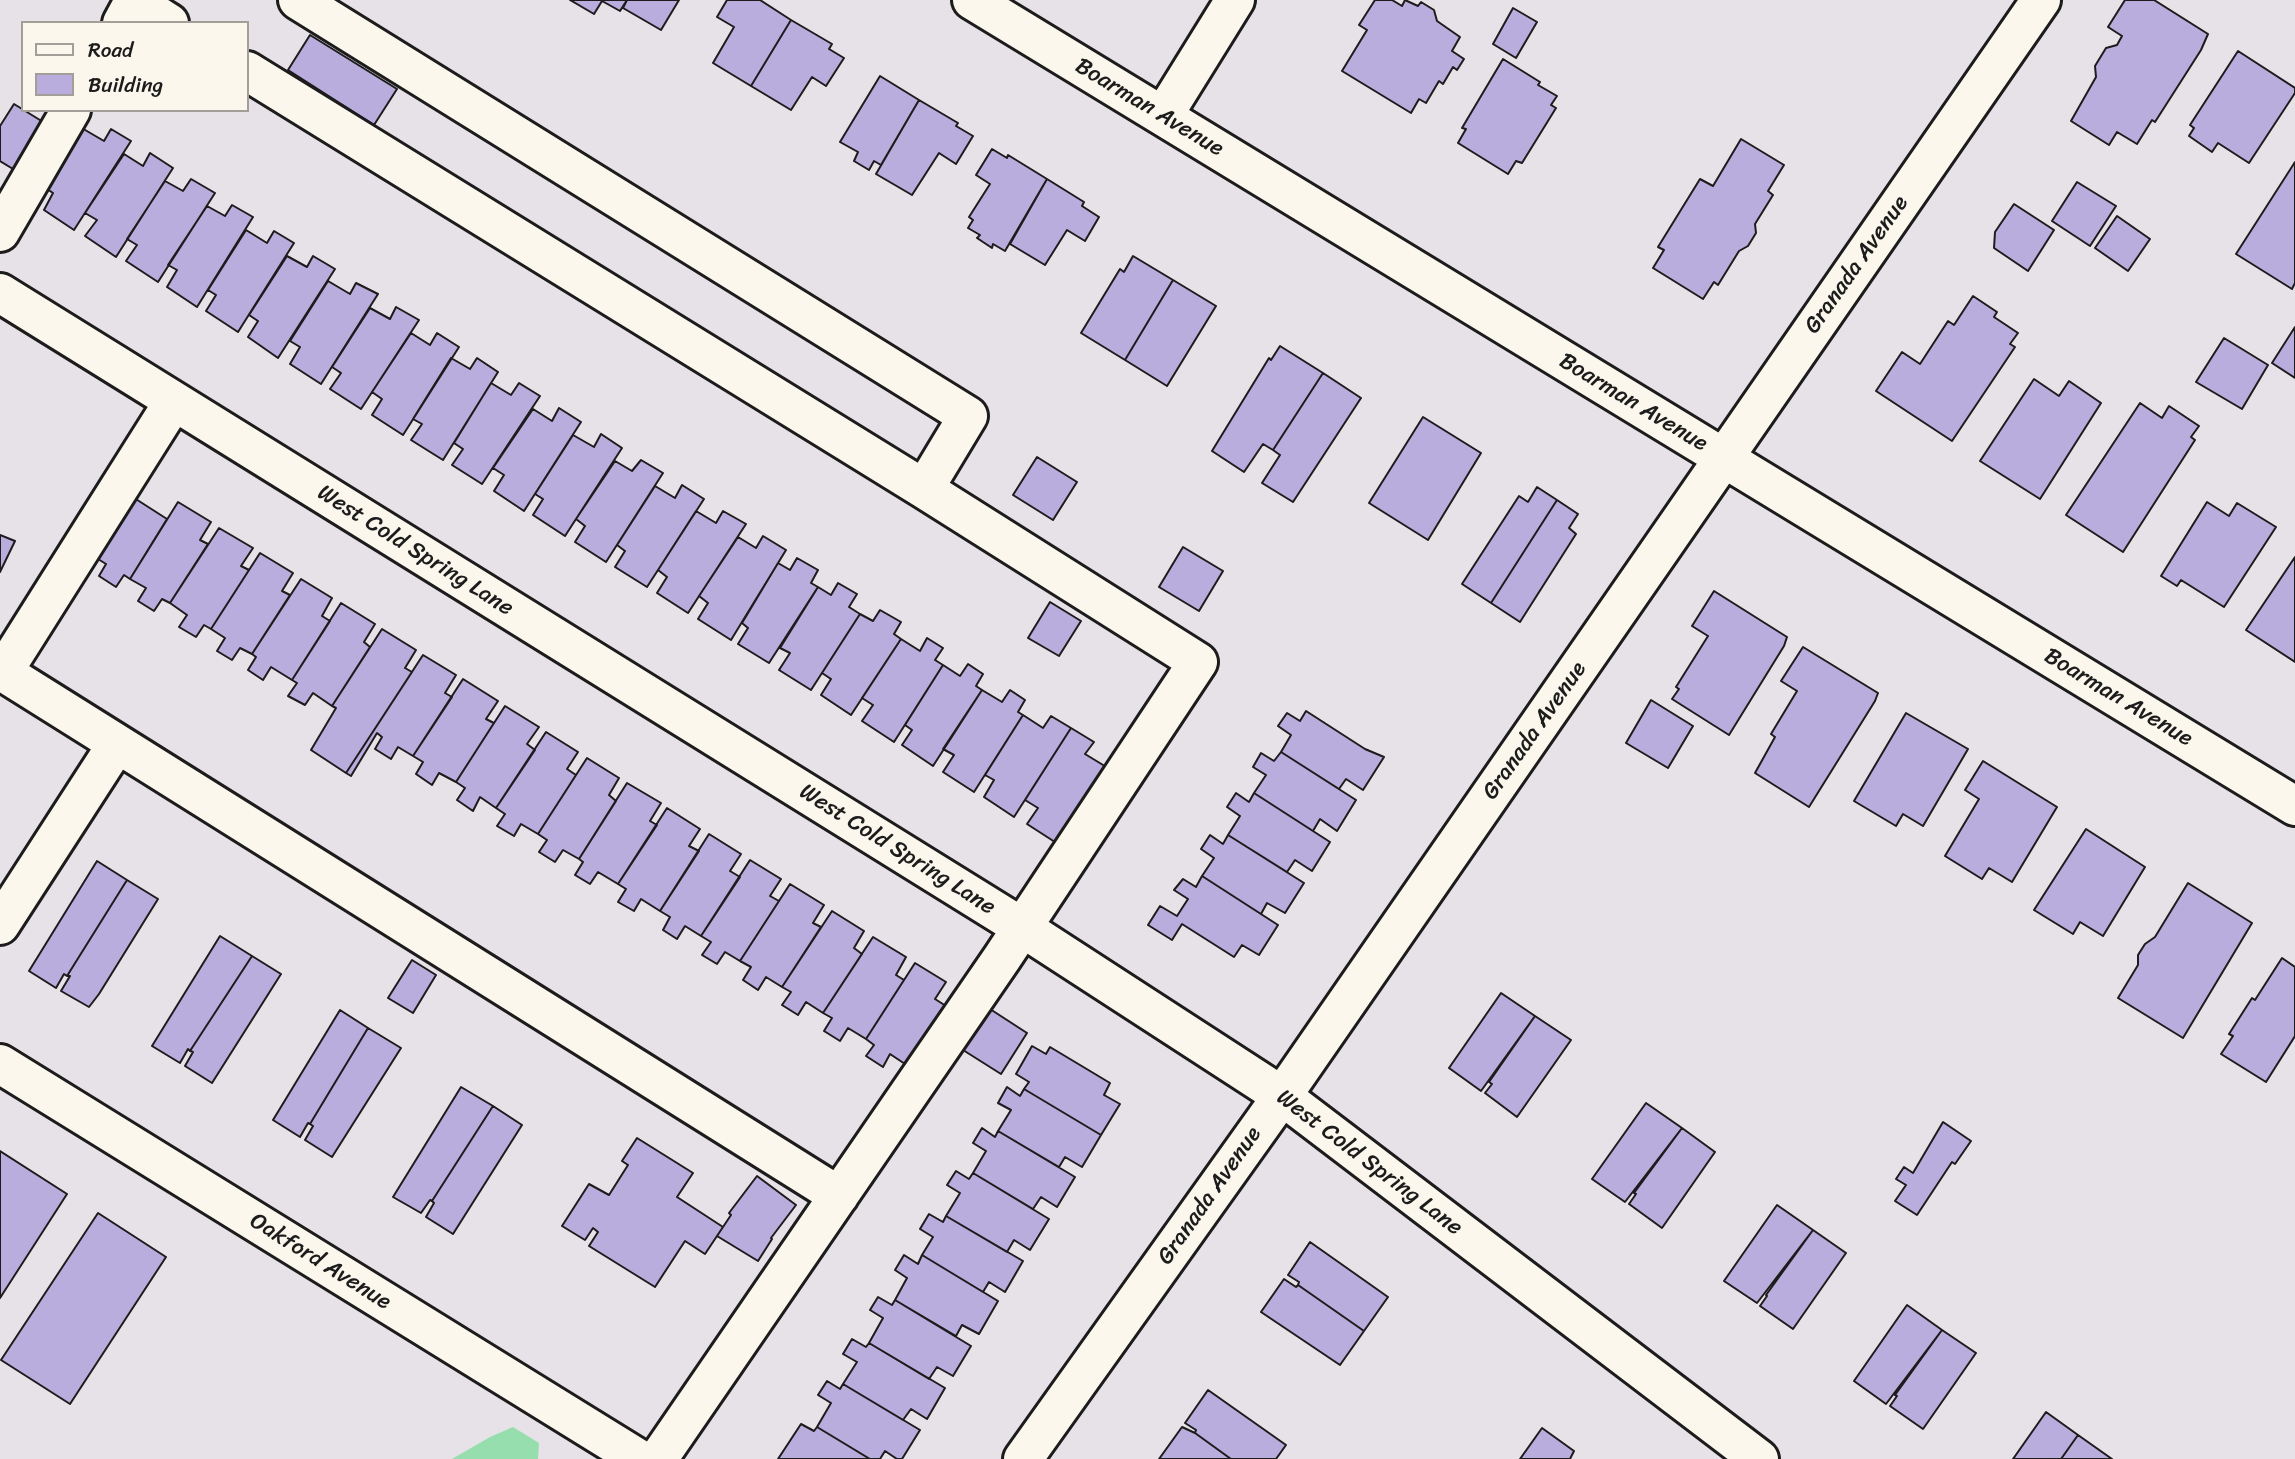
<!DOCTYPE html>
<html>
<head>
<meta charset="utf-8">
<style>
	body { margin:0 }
	#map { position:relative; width:2295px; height:1459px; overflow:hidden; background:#e7e1e8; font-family:Sriracha,sans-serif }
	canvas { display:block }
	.legend { position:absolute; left:21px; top:21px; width:228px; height:91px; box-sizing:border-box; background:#fbf7ec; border:2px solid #a29f99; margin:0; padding:9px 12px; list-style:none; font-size:21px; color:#1c1c1c }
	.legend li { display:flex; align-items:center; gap:14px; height:35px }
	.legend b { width:35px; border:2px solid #a29f99 }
</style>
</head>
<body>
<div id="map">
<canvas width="2295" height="1459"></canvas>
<ul class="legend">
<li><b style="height:9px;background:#fbf7ec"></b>Road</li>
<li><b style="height:19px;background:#b9adde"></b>Building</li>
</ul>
</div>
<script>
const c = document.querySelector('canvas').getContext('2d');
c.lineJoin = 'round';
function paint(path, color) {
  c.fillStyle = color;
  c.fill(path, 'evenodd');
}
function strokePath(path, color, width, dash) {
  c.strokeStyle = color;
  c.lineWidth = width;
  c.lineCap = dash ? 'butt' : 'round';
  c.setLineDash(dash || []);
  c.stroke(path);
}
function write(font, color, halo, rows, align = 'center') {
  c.font = font + ' Sriracha,sans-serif';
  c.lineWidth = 7;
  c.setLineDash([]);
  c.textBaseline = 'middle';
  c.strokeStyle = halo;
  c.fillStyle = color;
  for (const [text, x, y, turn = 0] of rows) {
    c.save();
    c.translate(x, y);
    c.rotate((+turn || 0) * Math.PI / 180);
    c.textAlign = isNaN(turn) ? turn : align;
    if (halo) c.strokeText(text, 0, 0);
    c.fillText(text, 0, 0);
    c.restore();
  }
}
const green = new Path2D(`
	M513,1427L539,1443L538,1459H452L490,1437Z`);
const building = new Path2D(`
	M570,0H627L620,11L602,1L594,14Z
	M627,0H679L661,30L623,8Z
	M727,0H760L791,20L751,86L713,63L734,27L717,17Z
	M1375,0H1392L1402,6L1405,0L1418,6L1421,2L1434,10L1437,21L1460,37L1452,51L1464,59L1457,70L1453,67L1443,84L1439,81L1426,103L1419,99L1411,113L1342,71L1367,30L1359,25Z
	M2125,0H2154L2208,34L2201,50L2155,122L2152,120L2137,144L2117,132L2109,145L2071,121L2096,77L2095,66L2106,48L2117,45L2122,36L2108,27Z
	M1513,8L1537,22L1516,58L1493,44Z
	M791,20L832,44L829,49L844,58L826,86L812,77L791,110L751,86Z
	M310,35L397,89L374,125L288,70Z
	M2238,51L2295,88V93L2249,163L2218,143L2212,152L2189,136L2194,128L2190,125Z
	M1503,59L1540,82L1538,85L1557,96L1551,105L1556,108L1522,163L1516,161L1508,174L1458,143L1466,129L1462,128Z
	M880,76L919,100L881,165L874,161L869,170L854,161L858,152L840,142Z
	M919,100L958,123L956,126L973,136L956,164L939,153L912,195L876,174Z
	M14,104L48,125L18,172L0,161V126Z
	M80,127L104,141L111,129L131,141L74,230L44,210L53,193L44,187Z
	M1741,139L1784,165L1768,191L1773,195L1755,224L1756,233L1748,246L1739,251L1718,285L1714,282L1703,299L1653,268L1664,250L1658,247L1700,179L1713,186Z
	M992,149L1007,158L1008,155L1047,179L1005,251L993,244L992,248L977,238L980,235L968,228L973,220L969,217L990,184L976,175Z
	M150,153L173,168L116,257L85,236L97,220L85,213L124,154L143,166Z
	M2295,162V283L2292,289L2236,254Z
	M191,179L215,193L158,282L126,261L137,245L127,239L165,181L183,191Z
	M1047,179L1084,202L1082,206L1099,217L1085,241L1067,230L1045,265L1010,244Z
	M2077,182L2116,206L2090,246L2052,221Z
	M2014,204L2054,230L2028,271L1994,248L1995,232Z
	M232,205L253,217L197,307L167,287L177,270L168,265L207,206L225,216Z
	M2117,216L2150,239L2128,271L2095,248Z
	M246,230L267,243L274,231L294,243L238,332L206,311L216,295L208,290Z
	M287,256L307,267L313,256L335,269L278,358L248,337L258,321L249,315Z
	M1133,256L1173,280L1125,360L1081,333L1120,269L1124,272Z
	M1173,280L1216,306L1167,386L1125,360Z
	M328,281L350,294L356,283L378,294L321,384L290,364L300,347L290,341Z
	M1973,296L1997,312L1994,317L2018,333L2010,344L2015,347L1952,441L1876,391L1902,352L1920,364L1948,321L1954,325Z
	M396,307L419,320L361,409L330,389L341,373L332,367L370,308L390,319Z
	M2295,327V378L2272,363Z
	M411,333L430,345L437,333L459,347L403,435L372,415L382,399L372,392Z
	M2224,338L2268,365L2242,409L2196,382Z
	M1280,346L1323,373L1273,450L1263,444L1244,472L1212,451L1269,358L1271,360Z
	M451,358L470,369L477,358L498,372L443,460L411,440L422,424L413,419Z
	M1323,373L1361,398L1293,502L1262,483L1280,455L1273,450Z
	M2034,379L2059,396L2069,381L2101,403L2040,499L1980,461Z
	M491,383L511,395L519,383L540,396L482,484L452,465L463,449L454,443Z
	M2140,403L2162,418L2169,406L2199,426L2191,437L2195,440L2123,552L2066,515Z
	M559,408L581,422L524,511L494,491L504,475L493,468L533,409L552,421Z
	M1423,417L1481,453L1428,540L1369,503Z
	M601,434L622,448L565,536L533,515L543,499L535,494L573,435L594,447Z
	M1037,457L1077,482L1053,520L1013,495Z
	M641,460L663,473L606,562L575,542L585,526L576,519L615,461L632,471Z
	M682,485L704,499L647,587L615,567L625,551L617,545L655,486L675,498Z
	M1537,487L1557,500L1491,603L1462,584L1519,496L1528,502Z
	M128,494L167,519L130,579L124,575L116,587L99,576L106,564L90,554Z
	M1557,500L1578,514L1569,528L1576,534L1520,622L1491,603Z
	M178,502L211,522L200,540L208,544L170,603L162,599L154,611L138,601L146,588L130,579Z
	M2207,502L2229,516L2237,503L2276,527L2224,607L2181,580L2177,586L2161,576Z
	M696,511L716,523L723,511L746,524L688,613L657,593L667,577L658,570Z
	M219,528L253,548L241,566L249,570L211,629L204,625L196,637L179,627L187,615L170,603Z
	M0,535L15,541L0,572Z
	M763,536L786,550L731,640L698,619L708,603L699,596L738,537L756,548Z
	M1183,547L1223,571L1199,611L1159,587Z
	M260,553L293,573L282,591L290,595L252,654L240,648L232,660L217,651L225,638L211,629Z
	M2295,557V662L2246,630Z
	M797,558L818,570L811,583L818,587L769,663L738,644L748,628L742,623L778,563L790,570Z
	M301,579L332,598L322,616L330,621L292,680L271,667L263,680L248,670L256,657L252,654Z
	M838,583L857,594L849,607L860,614L811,690L779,670L790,653L780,648L818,587L831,595Z
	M1714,591L1787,637L1784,646L1729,735L1672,699L1679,689L1676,687L1708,636L1692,626Z
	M1050,602L1081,621L1059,656L1028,638Z
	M341,603L375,624L364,642L370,647L332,706L313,693L305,705L288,696L297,683L292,680Z
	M880,610L901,622L894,634L901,639L851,715L821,695L831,679L822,673L860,614L873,621Z
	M382,629L416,650L405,668L412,672L346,773L311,750L336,708L332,706Z
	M927,638L943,648L935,660L943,665L894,742L862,721L873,705L862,698L901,639L920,651Z
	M1803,647L1878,693L1875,701L1809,807L1755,773L1775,737L1771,734L1797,691L1781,681Z
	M423,655L456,675L445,693L452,697L413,756L398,747L391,759L375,749L382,737L377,733L351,776L346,773Z
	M968,664L983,674L976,686L982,690L933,766L902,745L912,730L905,725L943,665L960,676Z
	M463,679L498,701L486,719L494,723L456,782L439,773L432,785L416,774L423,762L413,756Z
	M982,690L1002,702L1010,690L1025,700L1018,712L1023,715L974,792L943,772L954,755L943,749Z
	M1651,700L1693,726L1668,768L1626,743Z
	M505,706L539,727L527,744L535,750L496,808L480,797L473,811L457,800L465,788L456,782Z
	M1306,711L1365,749L1384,757L1363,790L1346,779L1339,789L1281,752L1291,735L1278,726L1287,713L1300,721Z
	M1906,713L1968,749L1923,826L1903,814L1896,826L1854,801Z
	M1023,715L1043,728L1051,716L1071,728L1014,817L984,797L994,780L985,775Z
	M1071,728L1094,742L1085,754L1108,768L1058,844L1027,824L1038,808L1025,800Z
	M546,732L578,752L567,769L576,775L538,834L521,824L514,836L497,826L505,814L496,808Z
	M1281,752L1356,800L1337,831L1320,819L1313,831L1254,793L1266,775L1253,767L1261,753L1274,761Z
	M587,758L619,778L609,795L616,801L579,859L563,850L555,862L539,852L547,840L538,834Z
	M1983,761L2057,807L2012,882L1989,868L1982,879L1945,856L1979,799L1965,790Z
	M627,783L661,803L650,821L657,825L618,884L598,872L590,884L575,875L583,862L579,859Z
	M1236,793L1249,802L1254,793L1330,842L1312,871L1295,860L1287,872L1228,835L1240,816L1227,807Z
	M667,808L700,829L689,846L699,851L660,911L641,899L634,911L618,902L626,889L618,884Z
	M2086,829L2145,867L2103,936L2080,922L2073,934L2034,910Z
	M709,834L741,854L730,871L740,877L701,936L685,926L677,939L663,930L670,917L660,911Z
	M1210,835L1223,844L1228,835L1304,883L1285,913L1267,903L1261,914L1202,876L1214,858L1201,849Z
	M750,860L781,879L770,896L779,901L740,961L725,952L717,964L702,955L711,942L701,936Z
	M97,861L127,880L67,976L64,974L56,988L29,971Z
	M1202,876L1278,925L1259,955L1242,945L1234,957L1182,924L1172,940L1148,925L1160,906L1177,916L1188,899L1174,890L1183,879L1196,887Z
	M127,880L158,899L99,994L89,1007L61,991L70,976H67Z
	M2188,883L2252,923L2183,1038L2118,998L2138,965V955L2145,944L2155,937Z
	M790,884L824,905L813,923L821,927L782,987L766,977L758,990L743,980L751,967L740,961Z
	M832,911L864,931L854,948L862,954L823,1013L806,1002L798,1015L782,1005L791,992L782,987Z
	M220,936L252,956L190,1051L188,1049L180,1063L152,1046Z
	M873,937L906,957L896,975L904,980L866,1039L848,1028L840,1041L824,1031L832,1018L823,1013Z
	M252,956L281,974L212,1083L185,1066L193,1052L190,1051Z
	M2282,958L2295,967V1036L2266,1082L2221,1054L2233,1036L2229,1034L2252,998L2255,1000Z
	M412,960L436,975L413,1013L388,998Z
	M915,963L946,982L935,999L946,1006L908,1066L890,1054L883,1067L866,1056L874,1045L866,1039Z
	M1501,993L1535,1016L1481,1091L1449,1068Z
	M990,1009L1027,1033L1001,1074L963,1050Z
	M340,1010L368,1028L310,1124L308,1123L300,1137L273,1120Z
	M1535,1016L1571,1040L1517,1117L1485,1093L1492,1084L1489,1082Z
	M368,1028L401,1048L332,1157L305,1140L313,1126L310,1124Z
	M1032,1046L1046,1054L1050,1047L1110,1083L1104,1095L1120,1104L1101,1135L1024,1089L1029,1082L1016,1074Z
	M461,1087L493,1106L432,1201L430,1200L421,1213L393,1197Z
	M1007,1087L1020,1096L1024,1089L1101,1135L1082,1167L1065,1157L1059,1167L998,1131L1011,1110L998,1103Z
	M1646,1103L1682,1128L1625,1202L1592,1179Z
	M493,1106L522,1125L453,1234L426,1217L434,1203L432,1201Z
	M1943,1122L1971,1141L1955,1164L1952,1162L1917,1215L1895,1201L1906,1185L1896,1179L1904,1167L1913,1173Z
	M982,1128L995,1137L998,1131L1075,1177L1057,1207L1041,1197L1033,1209L973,1173L986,1151L973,1143Z
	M1682,1128L1715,1152L1662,1228L1629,1204L1636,1194L1634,1193Z
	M637,1138L693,1173L677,1197L723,1227L705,1254L685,1241L655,1287L589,1246L598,1232L593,1228L585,1240L562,1226L589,1184L609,1195L628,1165L622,1161Z
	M0,1151L67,1194L0,1298Z
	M956,1171L969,1179L973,1173L1049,1219L1030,1250L1014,1240L1007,1252L946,1216L960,1193L947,1185Z
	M757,1176L796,1205L771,1238L772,1239L758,1261L717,1236L731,1215L729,1213Z
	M1777,1205L1813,1230L1757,1303L1724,1281Z
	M98,1213L166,1257L70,1404L1,1360Z
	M929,1214L943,1222L946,1216L1023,1261L1005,1292L989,1282L983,1292L922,1255L933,1237L920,1229Z
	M1813,1230L1846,1253L1793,1329L1760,1306L1767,1296L1766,1295Z
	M1310,1242L1388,1297L1364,1331L1298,1285L1299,1282L1288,1275Z
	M904,1255L918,1264L922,1255L998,1301L979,1334L962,1325L956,1336L895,1300L907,1278L895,1270Z
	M1284,1279L1296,1287L1298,1285L1364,1331L1340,1365L1261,1312Z
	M878,1297L892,1305L895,1300L971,1346L953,1376L937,1367L929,1379L869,1343L883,1318L870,1310Z
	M1907,1305L1942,1330L1886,1404L1854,1381Z
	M1942,1330L1976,1353L1923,1429L1890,1406L1897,1396L1895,1395Z
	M852,1339L866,1347L869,1343L945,1388L927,1419L911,1409L903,1420L843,1384L857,1362L843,1354Z
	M827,1381L840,1389L843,1384L920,1430L902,1459H897L885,1451L880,1459H870L817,1427L831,1403L818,1395Z
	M1208,1390L1286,1445L1276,1459H1231L1195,1433L1196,1430L1185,1423Z
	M2046,1412L2078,1435L2061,1459H2013Z
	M801,1424L814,1431L817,1427L870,1459H778Z
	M1182,1427L1195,1433L1231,1459H1159Z
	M1542,1428L1574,1451L1570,1459H1520Z
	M2078,1435L2112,1459H2061Z`);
const minor = new Path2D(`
	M298,0L968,416L924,489
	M972,0L2295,806
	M122,23L134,1L169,23
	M247,71L924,489L1198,662L1002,958L658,1459
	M1163,116L1235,0
	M0,232L71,110
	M0,293L1023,928L1282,1096L1759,1459
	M174,401L3,672L839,1196
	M0,925L117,744
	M0,1064L639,1459
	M1023,1459L1282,1096L2041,0`);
const streetNames = [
	["Boarman Avenue",1149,108,31],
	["Granada Avenue",1857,265,-55],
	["Boarman Avenue",1633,403,31],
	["West Cold Spring Lane",415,551,32],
	["Boarman Avenue",2118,698,31],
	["Granada Avenue",1535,731,-55],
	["West Cold Spring Lane",897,850,32],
	["West Cold Spring Lane",1369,1163,37],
	["Granada Avenue",1210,1196,-55],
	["Oakford Avenue",320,1262,32]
];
paint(green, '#96dead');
paint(building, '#b9adde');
strokePath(building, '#1c1c1c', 2);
strokePath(minor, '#1c1c1c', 44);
strokePath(minor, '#fbf7ec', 38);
write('23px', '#1c1c1c', '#fbf7ec', streetNames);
</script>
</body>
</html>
